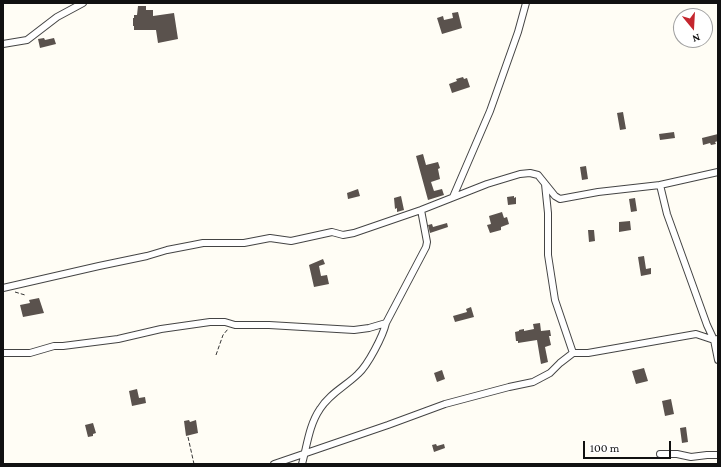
<!DOCTYPE html>
<html>
<head>
<meta charset="utf-8">
<style>
	body { margin:0 }
	#map { position:relative; width:721px; height:467px; overflow:hidden; background:#fffdf5; font-family:"Crimson Pro",serif }
	canvas { display:block }
	.frame { position:absolute; inset:0; border:4px solid #111; pointer-events:none }
	.north { position:absolute; left:673px; top:8px; width:40px; height:40px; box-sizing:border-box; background:#fff; border:1px solid #a0a0a0; border-radius:50%; rotate:162deg; font-size:11px; font-weight:700; line-height:16px; text-align:center; color:#111 }
	.north::after { content:''; display:block; margin:auto; width:14px; height:18px; background:#c4262e; clip-path:polygon(50% 0,100% 100%,50% 72%,0 100%) }
	.scale { position:absolute; left:583px; top:441px; width:88px; height:18px; box-sizing:border-box; border:2px solid #111; border-top:0; padding-left:5px; font-size:12px; line-height:14px; white-space:nowrap; color:#111; -webkit-text-stroke:3px #fff; paint-order:stroke }
</style>
</head>
<body>
<div id="map">
<canvas width="721" height="467"></canvas>
<div class="frame"></div>
<div class="north">N</div>
<div class="scale">100 m</div>
</div>
<script>
const c = document.querySelector('canvas').getContext('2d');
c.lineJoin = 'round';
function paint(path, color) {
  c.fillStyle = color;
  c.fill(path, 'evenodd');
}
function strokePath(path, color, width, dash) {
  c.strokeStyle = color;
  c.lineWidth = width;
  c.lineCap = dash ? 'butt' : 'round';
  c.setLineDash(dash || []);
  c.stroke(path);
}
const building = new Path2D(`
	M138,6H146V10H153V16L174,13L178,39L158,43L156,30H134V26H133V18H134V15H137Z
	M458,12L462,28L442,34L437,18L443,16L444,20L453,18L452,13Z
	M44,38L45,40L54,38L56,44L40,48L38,39Z
	M463,77L464,79L467,78L470,87L452,93L449,84L457,81L456,79Z
	M623,112L626,129L620,130L617,113Z
	M674,132L675,138L660,140L659,134Z
	M718,134V141L715,142L716,144L711,145L710,143L703,145L702,138Z
	M423,154L426,165L438,162L440,168L438,169L440,179L431,182L434,191L442,189L444,195L428,200L416,156Z
	M586,166L588,179L582,180L580,167Z
	M358,189L360,196L348,199L347,193Z
	M401,196L404,210L397,212V208L395,209L394,198Z
	M514,196V198L516,197V204L508,205L507,197Z
	M635,198L637,211L631,212L629,199Z
	M502,212L504,218L507,217L509,224L501,227V230L490,233L487,225L491,224L489,216Z
	M630,221L631,230L619,232V222Z
	M447,223L448,227L430,233L428,225L432,224L433,227Z
	M588,230H594L595,241L589,242Z
	M644,256L646,269L651,268V274L641,276L638,257Z
	M323,259L325,264L319,266L321,276L327,275L329,284L314,287L309,265Z
	M39,298L44,313L23,317L20,305L30,303L29,300Z
	M471,307L474,317L455,322L453,316L467,312L466,309Z
	M540,323L541,331L550,330L551,336H549L551,345L545,347L548,362L541,364L537,340L518,343V341H516L515,332L519,331V330L524,329V331L534,329L533,324Z
	M644,368L648,381L636,384L632,371Z
	M442,370L445,379L437,382L434,373Z
	M137,389L139,398L145,397L146,403L132,406L129,391Z
	M671,399L674,414L665,416L662,401Z
	M189,420L190,422L196,420L198,433L186,436L184,421Z
	M93,423L96,433L93,434V436L88,437L85,425Z
	M686,427L688,442L682,443L680,428Z
	M436,444L437,446L444,444L445,448L434,452L432,445Z`);
const path = new Path2D(`
	M15,292L25,295
	M216,355L223,335L228,329
	M188,437L194,464`);
const street = new Path2D(`
	M3,44L27,40L57,17L83,3
	M545,184L548,213V255L555,300L573,353
	M660,185L667,214L707,325L714,340
	M453,197L490,111L518,32L526,3
	M3,288L99,266L147,256L167,250L193,245L203,243H244L270,238L291,241L332,232L343,235L354,233L421,210L487,184L520,174L530,173L538,175L555,196L560,199L598,192L660,185L718,172
	M386,323L426,247L427,242L421,210
	M718,339L714,340L718,360
	M3,353H30L54,346H63L118,339L161,329L210,322H225L235,325H269L354,330L369,328L386,323C383,336 368,365 358,374C346,386 330,393 320,409C309,425 307,446 302,464
	M660,454H677L691,457L707,455H718
	M274,464L388,425L445,404L509,387L533,382L550,373L560,363L573,353H588L696,334L714,340`);
paint(building, '#5a524d');
strokePath(street, '#444', 8);
strokePath(path, '#333', 1, [4, 2]);
strokePath(street, '#fff', 6);
</script>
</body>
</html>
